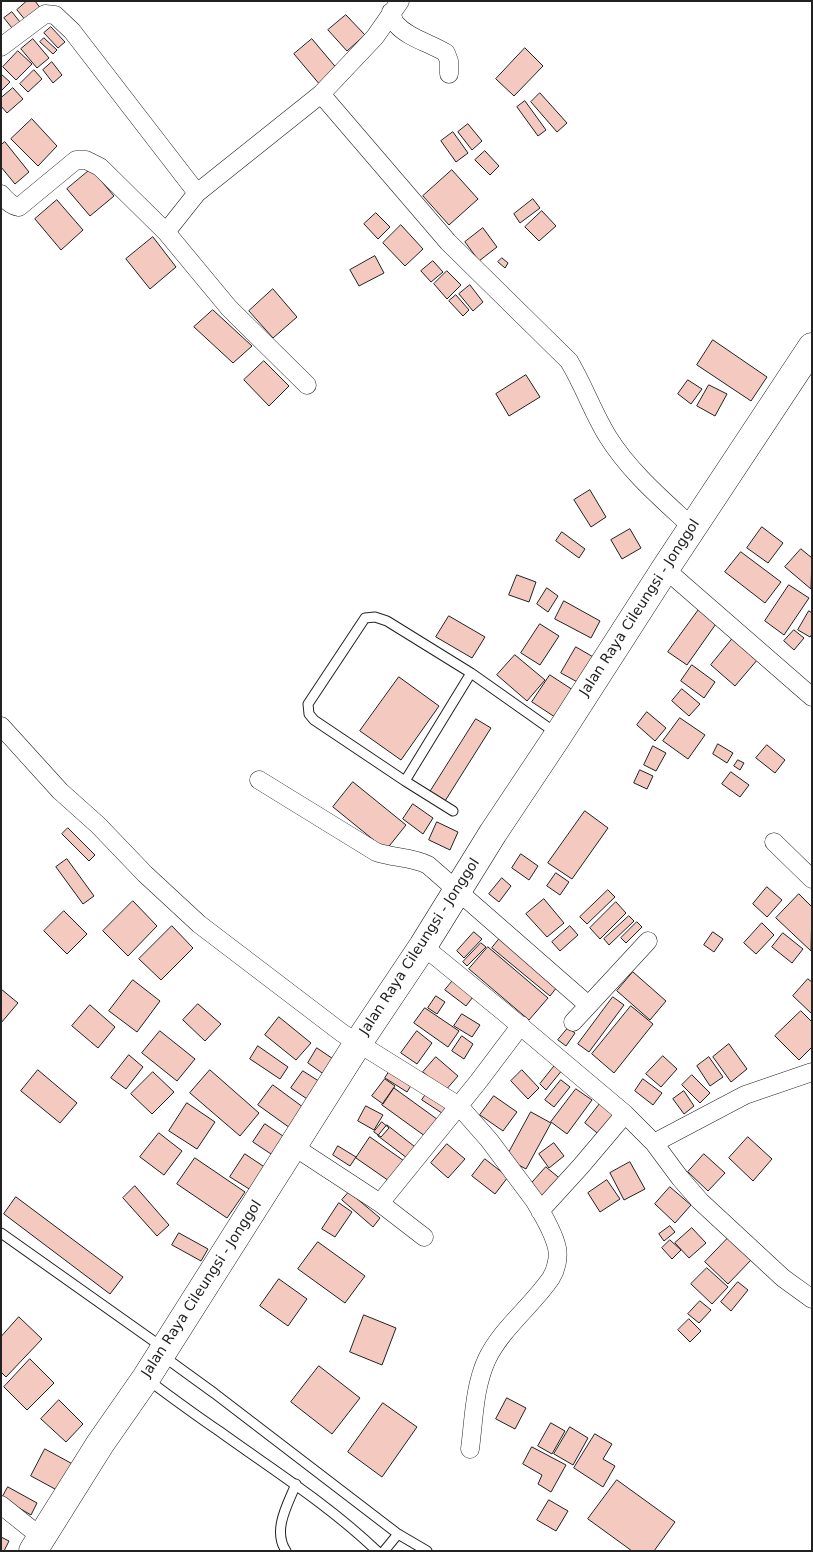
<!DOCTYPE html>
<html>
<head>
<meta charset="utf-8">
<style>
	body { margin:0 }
	#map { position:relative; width:813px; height:1552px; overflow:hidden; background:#fff; font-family:"DejaVu Sans",sans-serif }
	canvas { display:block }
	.frame { position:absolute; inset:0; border:2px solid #222; pointer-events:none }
</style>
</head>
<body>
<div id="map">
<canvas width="813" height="1552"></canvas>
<div class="frame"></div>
</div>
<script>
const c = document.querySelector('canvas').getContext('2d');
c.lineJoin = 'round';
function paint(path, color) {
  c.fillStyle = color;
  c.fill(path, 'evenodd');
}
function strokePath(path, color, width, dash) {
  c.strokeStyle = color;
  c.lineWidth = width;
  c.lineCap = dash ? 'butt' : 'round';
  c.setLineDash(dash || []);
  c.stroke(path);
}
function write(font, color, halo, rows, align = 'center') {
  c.font = font + ' "DejaVu Sans",sans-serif';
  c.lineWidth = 4;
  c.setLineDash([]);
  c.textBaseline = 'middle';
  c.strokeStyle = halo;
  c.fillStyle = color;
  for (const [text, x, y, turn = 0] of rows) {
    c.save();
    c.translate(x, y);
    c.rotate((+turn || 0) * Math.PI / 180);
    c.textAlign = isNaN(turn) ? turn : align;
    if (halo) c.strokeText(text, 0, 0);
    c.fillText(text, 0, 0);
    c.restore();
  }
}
const building = new Path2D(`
	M27,1H35L41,9L26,21L17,10Z
	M12,12L24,27L16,33L4,18Z
	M346,15L365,35L347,51L328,30Z
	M51,27L65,42L58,48L44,33Z
	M44,38L57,50L53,54L40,42Z
	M33,39L49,58L37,68L21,49Z
	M312,39L339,71L321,86L294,54Z
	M525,48L543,66L514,96L496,79Z
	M18,51L32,64L16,80L3,67Z
	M52,62L62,75L53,83L43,70Z
	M34,70L42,79L28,92L20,84Z
	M1,74L10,82L1,91Z
	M13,88L23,99L7,113L1,106V98Z
	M540,93L567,123L557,132L531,102Z
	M525,101L546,130L538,136L517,107Z
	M32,119L57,146L38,166L11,139Z
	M468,124L482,141L472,150L458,132Z
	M453,132L468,153L456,162L441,141Z
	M5,142L29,172L15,184L1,167V145Z
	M485,151L499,166L490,175L475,160Z
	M91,169L114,196L90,216L67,189Z
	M452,170L478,199L449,225L423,196Z
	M533,199L540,208L520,223L514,214Z
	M57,200L83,230L61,250L35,219Z
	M542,211L556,226L539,241L525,227Z
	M376,213L390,227L378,239L364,224Z
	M401,225L423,249L405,266L383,243Z
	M483,228L497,247L479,261L465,242Z
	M153,237L176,267L150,289L126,259Z
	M375,256L384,273L359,286L350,270Z
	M502,258L508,263L505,268L498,262Z
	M433,261L443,272L431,282L421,271Z
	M447,271L461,285L447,299L434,284Z
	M470,285L483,302L473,311L459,294Z
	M273,289L297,317L273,338L249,311Z
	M456,295L469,310L463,316L449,301Z
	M213,310L252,346L233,363L194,327Z
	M713,340L767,377L751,401L697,365Z
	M264,361L289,386L269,406L244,380Z
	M526,375L540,397L509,416L496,394Z
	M688,380L702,389L691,404L678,394Z
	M709,385L727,394L715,416L697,406Z
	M590,490L606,517L591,527L574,500Z
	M762,527L783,543L768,563L747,548Z
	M630,529L641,548L622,559L611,540Z
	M562,532L585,549L579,558L556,541Z
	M801,549L812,558L811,589L785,567Z
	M741,552L781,582L765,603L725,572Z
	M517,575L536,582L529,602L509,595Z
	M789,585L809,598L784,635L765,621Z
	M547,588L558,596L548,612L537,604Z
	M564,601L600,621L591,638L555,619Z
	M700,608L718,621L687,665L668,652Z
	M809,611L812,613V634L810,637L798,630Z
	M449,616L485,637L472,658L436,637Z
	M540,624L559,636L540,665L521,653Z
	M794,630L804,638L794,650L784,641Z
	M733,638L758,659L735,686L711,665Z
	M576,647L595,658L581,684L561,673Z
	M515,655L545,680L527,701L497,675Z
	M692,665L715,682L704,698L681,681Z
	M550,675L576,692L558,719L532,702Z
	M399,677L439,706L401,760L360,731Z
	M682,689L700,704L689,716L672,701Z
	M647,712L666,728L655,741L637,725Z
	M680,718L705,735L688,759L663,741Z
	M476,719L491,728L445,801L430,792Z
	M718,744L733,753L727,763L713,754Z
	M767,745L785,760L775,773L756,758Z
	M653,746L666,753L656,771L644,765Z
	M738,760L744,763L740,770L734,766Z
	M640,770L653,776L647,789L634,783Z
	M731,772L749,785L740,797L722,784Z
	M353,782L406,825L386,850L333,807Z
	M413,804L433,818L423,834L403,819Z
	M585,811L608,828L572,879L548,863Z
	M437,822L458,832L450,850L429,840Z
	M68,828L95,855L89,861L62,834Z
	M521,854L538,866L529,880L512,868Z
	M67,859L94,896L83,904L56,867Z
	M556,873L569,882L560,895L547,886Z
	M502,878L511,886L499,902L489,894Z
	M767,887L782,900L767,917L753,904Z
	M608,890L615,897L587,924L580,917Z
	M799,894L812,907L811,951L776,918Z
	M544,899L564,923L547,937L526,914Z
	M133,901L157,926L128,956L103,931Z
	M616,902L626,913L600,939L590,928Z
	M64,911L87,934L67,954L44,931Z
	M629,916L634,921L609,945L604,939Z
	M637,922L642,927L626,943L621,938Z
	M762,923L774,935L756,954L744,943Z
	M172,926L193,948L161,980L139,959Z
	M570,926L578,935L560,951L552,942Z
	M474,932L482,939L464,958L457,951Z
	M713,932L723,939L714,952L704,945Z
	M783,933L803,949L792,963L772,947Z
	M500,938L557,987L550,996L492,948Z
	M481,943L486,947L467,966L463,962Z
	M488,947L548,998L529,1020L469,969Z
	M633,972L666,1001L650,1020L617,991Z
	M455,978L476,993L466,1006L445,990Z
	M808,979L812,982V1014L793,996Z
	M133,980L160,1001L137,1032L109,1011Z
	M1,989L18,1003L1,1023Z
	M436,996L445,1002L437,1014L428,1008Z
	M613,997L624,1005L589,1052L578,1044Z
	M198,1004L221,1024L205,1041L183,1020Z
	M90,1005L115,1027L98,1048L72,1026Z
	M631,1006L653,1024L614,1073L592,1054Z
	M425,1008L459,1031L448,1047L414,1023Z
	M801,1011L812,1022V1047L799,1060L775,1036Z
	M462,1014L480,1025L472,1037L454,1026Z
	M279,1017L311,1043L296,1060L265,1035Z
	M568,1028L575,1033L566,1046L558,1040Z
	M160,1031L195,1059L177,1081L142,1053Z
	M417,1031L432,1043L417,1064L401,1053Z
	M462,1036L473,1044L464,1059L452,1051Z
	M729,1044L747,1069L731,1082L713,1057Z
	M258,1046L288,1067L280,1079L250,1059Z
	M317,1048L342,1065L332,1080L308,1063Z
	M129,1055L143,1067L126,1089L111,1078Z
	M663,1056L677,1069L661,1087L646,1074Z
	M436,1057L458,1076L445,1091L423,1072Z
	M709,1057L723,1077L710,1086L697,1066Z
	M556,1064L563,1069L546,1090L540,1084Z
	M393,1066L415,1079L407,1092L385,1078Z
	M38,1070L77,1103L60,1123L21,1091Z
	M210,1070L259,1113L240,1136L190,1093Z
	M522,1070L539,1088L528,1099L511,1081Z
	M303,1071L325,1085L313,1103L291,1088Z
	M153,1072L174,1092L152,1114L131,1094Z
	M692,1075L710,1093L700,1103L682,1085Z
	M385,1079L395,1086L383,1104L372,1096Z
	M643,1079L662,1093L653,1105L635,1091Z
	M561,1080L570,1087L554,1107L545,1100Z
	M273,1085L311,1113L297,1133L258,1105Z
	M394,1088L441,1122L429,1139L382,1105Z
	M576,1089L592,1100L567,1134L551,1122Z
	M428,1091L454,1108L448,1117L422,1100Z
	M684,1091L694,1106L684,1114L673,1099Z
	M494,1096L517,1112L503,1131L480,1115Z
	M602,1101L620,1115L602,1137L585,1123Z
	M187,1103L215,1122L197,1149L169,1131Z
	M366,1106L383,1115L374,1130L358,1121Z
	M531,1112L551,1123L526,1169L506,1158Z
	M382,1122L389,1128L381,1137L374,1132Z
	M265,1124L292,1142L280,1160L253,1142Z
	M387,1125L419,1150L411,1161L378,1136Z
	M159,1133L182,1151L164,1175L140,1157Z
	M370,1137L407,1163L392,1183L356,1158Z
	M748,1137L772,1159L753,1181L729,1158Z
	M554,1143L564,1156L549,1168L539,1154Z
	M447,1144L465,1159L448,1178L431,1163Z
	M338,1146L356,1157L350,1166L333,1155Z
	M245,1154L269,1170L254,1192L230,1177Z
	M704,1154L725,1173L708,1191L688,1172Z
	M195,1158L245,1192L227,1218L177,1184Z
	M485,1159L508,1177L495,1194L472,1176Z
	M630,1162L645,1189L624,1200L610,1173Z
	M546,1167L563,1181L547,1200L530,1185Z
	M607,1180L620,1199L600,1212L588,1193Z
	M135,1186L169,1225L157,1236L123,1198Z
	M670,1187L691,1205L675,1223L655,1204Z
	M349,1192L380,1218L373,1227L342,1200Z
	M16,1197L123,1277L110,1294L4,1214Z
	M339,1203L352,1212L335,1237L322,1229Z
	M670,1226L675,1232L664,1241L659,1234Z
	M692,1228L706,1243L689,1258L675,1243Z
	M179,1233L208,1249L201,1261L172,1245Z
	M729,1237L752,1259L728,1284L705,1262Z
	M670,1240L681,1250L672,1259L662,1248Z
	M318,1242L365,1276L345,1303L298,1269Z
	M707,1268L728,1287L712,1304L691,1284Z
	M279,1279L307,1299L288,1326L260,1306Z
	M738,1282L748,1290L731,1311L721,1302Z
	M700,1301L711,1310L699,1323L688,1314Z
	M364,1315L396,1328L382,1365L350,1352Z
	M19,1317L42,1339L6,1377L1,1372V1337Z
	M689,1319L701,1331L690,1342L678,1330Z
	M30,1359L54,1383L27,1410L4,1387Z
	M319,1366L360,1398L332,1434L291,1402Z
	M507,1398L526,1408L515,1429L496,1419Z
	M59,1400L83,1424L66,1442L41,1419Z
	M383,1403L417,1427L382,1477L348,1452Z
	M551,1423L565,1431L552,1454L538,1446Z
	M570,1427L588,1438L573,1465L554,1454Z
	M595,1434L612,1444L603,1459L615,1466L603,1487L574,1468Z
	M532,1447L566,1465L551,1492L538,1484L542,1475L523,1464Z
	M45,1449L80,1468L66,1495L31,1476Z
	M617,1480L675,1522L654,1551H632L588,1519Z
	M8,1487L37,1503L31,1515L2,1498Z
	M549,1500L568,1511L556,1531L537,1520Z
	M1,1537L9,1541L4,1551L1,1550Z`);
const lane = new Path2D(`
	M405,781L471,673
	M453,811L405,781L314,720L309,714L308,704L365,618L375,617L387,621L471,673L556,733
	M1,1233L162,1347
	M163,1356L214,1393L398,1534L427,1551
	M148,1380C171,1397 195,1415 219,1431C273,1470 329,1505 377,1551
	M286,1551C272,1530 288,1504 296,1484
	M384,1551L398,1534`);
const street = new Path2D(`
	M391,12C393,16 393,21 396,24C408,38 430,43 446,53L449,61V74
	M1,47L45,14L55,15L72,31L197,193
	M321,94L448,242L569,361C584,386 593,413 608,437C630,472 662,499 692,527
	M1,194C6,200 11,206 19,207L76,160H86L100,167L166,232
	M307,385L229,308L166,232L197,193L321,94L375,37L400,1
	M665,569L812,697
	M1,726L60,791L98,825L145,874L199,924L342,1033L459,1106L489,1140L534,1200C542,1213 554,1234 557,1248C559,1258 556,1270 551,1278C532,1306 502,1328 487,1359C474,1387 474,1419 470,1449
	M259,780L376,852C393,858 412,857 428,865L587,1004
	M774,842L812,879
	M423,946L505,1013L625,1114L654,1143L680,1178L700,1201L783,1278L812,1299
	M573,1022L648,941
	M654,1143L745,1095L812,1072
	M293,1146L380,1203L424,1237
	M380,1203L478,1082L521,1025
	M540,1211L581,1166L625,1114
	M1,1505L41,1537`);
const primary = new Path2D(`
	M33,1551L100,1444L146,1378L358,1043L423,946L493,833L559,734L665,569L812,347`);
const streetNames = [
	["Jalan Raya Cileungsi - Jonggol",640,608,-57],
	["Jalan Raya Cileungsi - Jonggol",420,947,-57],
	["Jalan Raya Cileungsi - Jonggol",202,1289,-57]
];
paint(building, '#f3c9c0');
strokePath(building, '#222', 1);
strokePath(lane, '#222', 11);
strokePath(street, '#222', 19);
strokePath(primary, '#222', 29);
strokePath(lane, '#fff', 9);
strokePath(street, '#fff', 18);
strokePath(primary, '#fff', 28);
write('14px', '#222', '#fff', streetNames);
</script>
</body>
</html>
